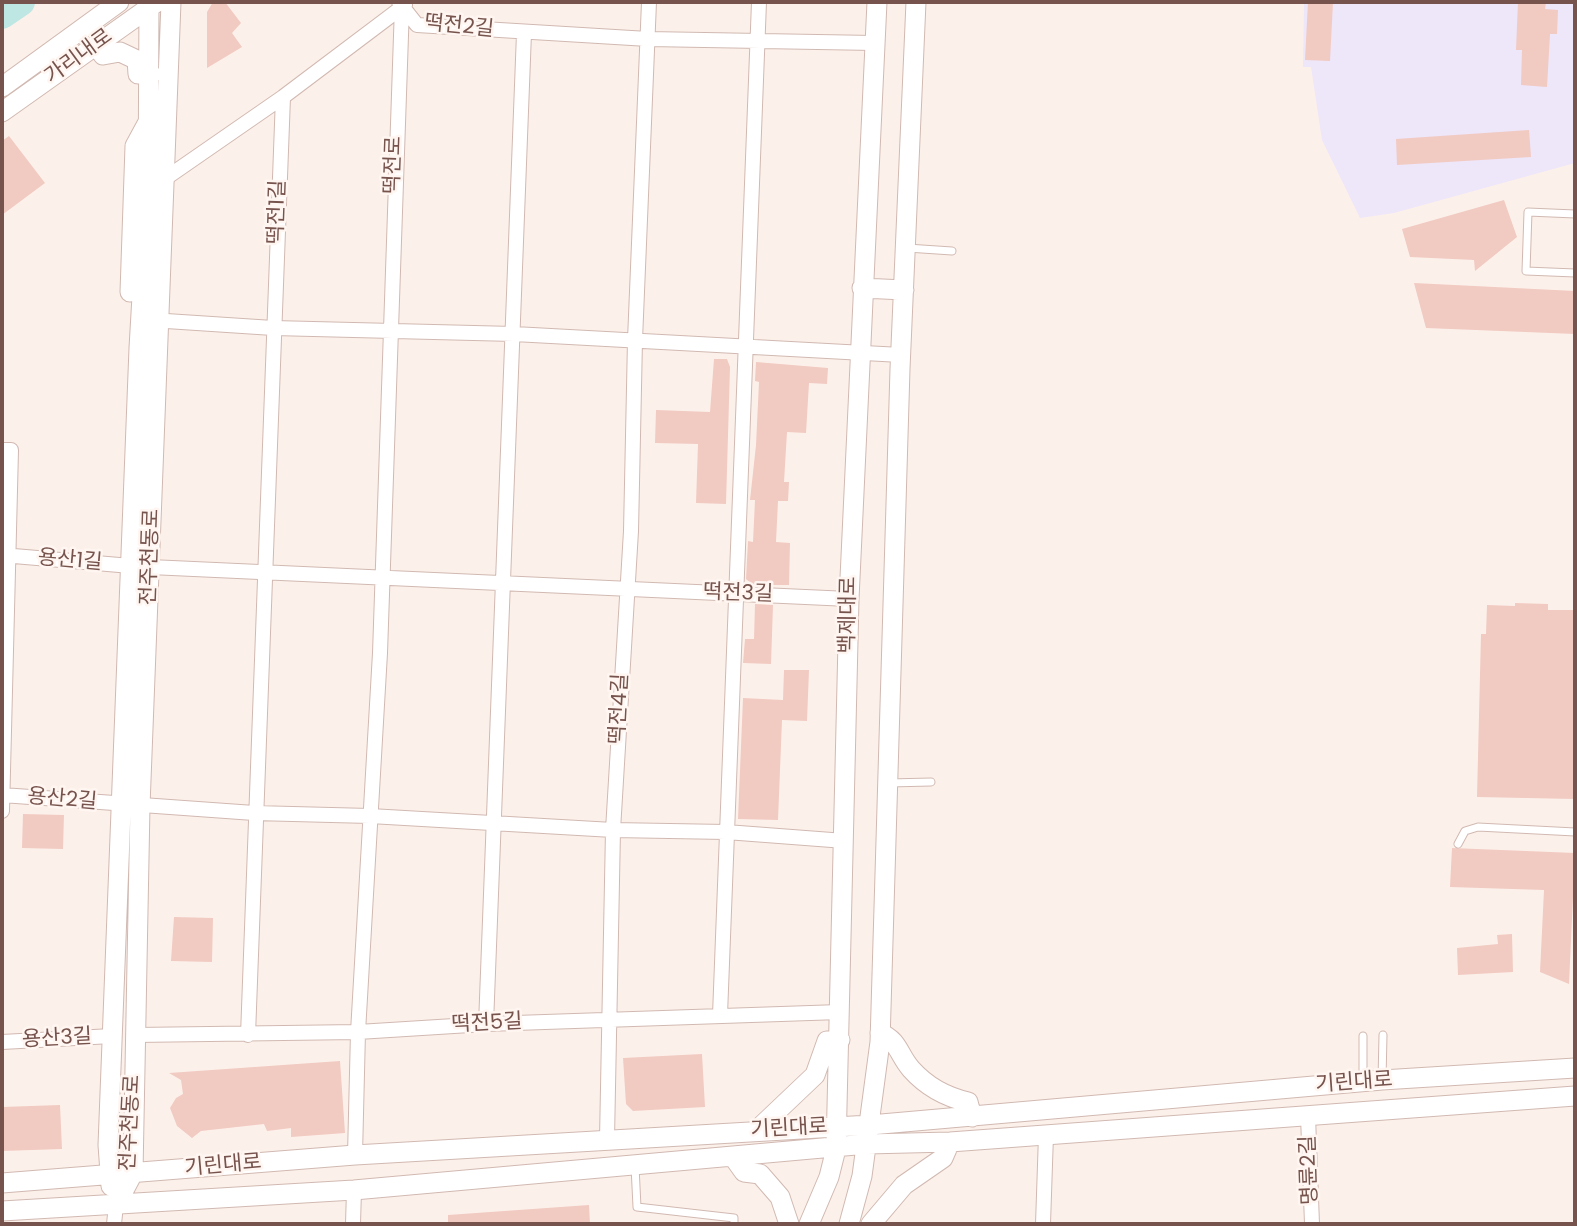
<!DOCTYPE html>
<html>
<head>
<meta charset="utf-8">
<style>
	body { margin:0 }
	#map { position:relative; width:1577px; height:1226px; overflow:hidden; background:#fcf1ea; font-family:Poppins,sans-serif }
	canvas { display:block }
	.frame { position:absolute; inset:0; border:4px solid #77534d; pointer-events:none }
</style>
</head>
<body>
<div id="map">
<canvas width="1577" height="1226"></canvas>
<div class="frame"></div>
</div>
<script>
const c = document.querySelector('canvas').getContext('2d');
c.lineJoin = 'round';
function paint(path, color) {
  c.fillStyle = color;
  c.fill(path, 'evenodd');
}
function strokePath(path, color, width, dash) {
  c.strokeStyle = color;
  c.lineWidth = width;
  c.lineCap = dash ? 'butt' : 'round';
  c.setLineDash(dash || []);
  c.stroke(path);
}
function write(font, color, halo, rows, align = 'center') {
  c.font = font + ' Poppins,"Noto Sans KR",sans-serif';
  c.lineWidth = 5;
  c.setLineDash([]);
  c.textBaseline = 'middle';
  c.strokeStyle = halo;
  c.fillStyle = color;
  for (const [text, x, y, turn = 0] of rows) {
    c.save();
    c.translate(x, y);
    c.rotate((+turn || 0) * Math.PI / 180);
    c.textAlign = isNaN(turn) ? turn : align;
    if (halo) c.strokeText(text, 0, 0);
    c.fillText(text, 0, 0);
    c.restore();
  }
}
const education = new Path2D(`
	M1304,2H1575V163L1394,213L1360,218L1322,140L1311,67H1303Z`);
const river = new Path2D(`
	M2,15L21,2`);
const building = new Path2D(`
	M213,2H225L241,23L232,33L242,47L207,68V12Z
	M1308,2H1333L1330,61L1305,60Z
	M1518,2H1546L1545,9L1558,10L1557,34H1550L1547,87L1521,85L1522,50H1516Z
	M1529,130L1531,157L1397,165L1396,139Z
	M9,136L45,183L2,215V141Z
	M1504,200L1517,237L1475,271L1474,260L1410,257L1402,229Z
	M1414,283L1575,291V334L1426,328Z
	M714,359H727L730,367L726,504L696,503L698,444L655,443L656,410L710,412Z
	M756,362L828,368L827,384L809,383L806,433L787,432L784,482H789L788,501H778L776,542L790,543L789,585H753L746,579L748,541L753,542L755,500H750L756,445L759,382L755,381Z
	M1515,603L1548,604V610H1575V799L1477,797L1481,634H1486L1487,605L1515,606Z
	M755,604L773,605L771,664L743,663L745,639H754Z
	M784,670H809L807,721L782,720L778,820L738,819L743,698L783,700Z
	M23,814L64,815L63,849L22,848Z
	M1452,848L1575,853L1569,984L1540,972L1544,890L1450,887Z
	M174,917L213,918L212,962L171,961Z
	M1512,934L1513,972L1458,975L1457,948L1498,944L1497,935Z
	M702,1054L705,1107L633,1111L626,1104L623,1058Z
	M340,1061L345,1133L291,1137V1128L267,1131L264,1124L201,1131L192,1138L177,1126L170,1108L176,1098L183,1094L181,1080L169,1073Z
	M60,1105L62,1149L2,1151V1107Z
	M589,1205L590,1224H448V1215Z`);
const service = new Path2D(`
	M1575,214L1528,212L1526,271L1575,273
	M907,248L952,251
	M889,783L931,782
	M1458,844L1465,831L1478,827L1575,832
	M1382,1080L1383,1035
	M1363,1081V1036
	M635,1166L637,1207L734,1218V1224`);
const minor = new Path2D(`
	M402,6L417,25L648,39L874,43
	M166,178L283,97L405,5
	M151,320L273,328L514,334L901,355
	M2,450H11L2,811
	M2,555L131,566
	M150,567L849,599
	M2,795L254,813L370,816L613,830L726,832L845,841
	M720,1015L759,2
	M486,1024L524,33
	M135,1035L358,1032L486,1024L840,1012
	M248,1035L283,97
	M2,1042L112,1036
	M1308,1116L1312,1224
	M607,1139L613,830L631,531L635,340L649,2
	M355,1155L358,1032L380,653L402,6L399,2
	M114,1224L116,1205
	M353,1224L354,1190
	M1043,1224L1046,1135`);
const tertiary = new Path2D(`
	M96,45L103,55L120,52L137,60L138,74H151
	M2,87L119,2
	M2,112L157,2
	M862,288L904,290
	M130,292L135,146L148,122
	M880,1033C899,1041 898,1054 911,1069C927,1087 946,1097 968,1102L972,1117
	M756,1131L815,1075L827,1041L840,1040
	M734,1158L744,1172L760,1174L780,1197L789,1224
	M2,1183L355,1155L870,1125L1382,1080L1575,1068
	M111,1186L108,1145L139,348L148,192L149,2
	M116,1205L133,1173L140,806L171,2
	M2,1211L354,1190L867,1144L950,1142L1575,1096
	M809,1224L829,1177L836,1149L849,599L877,2
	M849,1224L862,1176L880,1042L900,369L916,2
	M871,1224L904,1185L943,1158L950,1142`);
const streetNames = [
	["떡전2길",459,27,6],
	["가리내로",79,57,-36],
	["떡전로",394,165,-88],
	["떡전1길",278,212,-88],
	["전주천동로",151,557,-88],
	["용산1길",70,561,5],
	["떡전3길",738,594,2],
	["백제대로",849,615,-89],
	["떡전4길",620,709,-87],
	["용산2길",62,800,5],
	["떡전5길",487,1024,-3],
	["용산3길",57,1039,-3],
	["기린대로",1354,1083,-4],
	["전주천동로",131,1123,-87],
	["기린대로",789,1129,-3],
	["기린대로",223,1166,-5],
	["명륜2길",1310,1170,-92]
];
paint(education, '#eee6f9');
strokePath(river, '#bee6e3', 28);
paint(building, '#f1cac2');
strokePath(service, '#d1b9b2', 9);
strokePath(minor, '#d1b9b2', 16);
strokePath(tertiary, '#d1b9b2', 21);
strokePath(service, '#fff', 7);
strokePath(minor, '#fff', 14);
strokePath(tertiary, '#fff', 19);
write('21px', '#77534d', '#fff6f1', streetNames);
</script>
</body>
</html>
